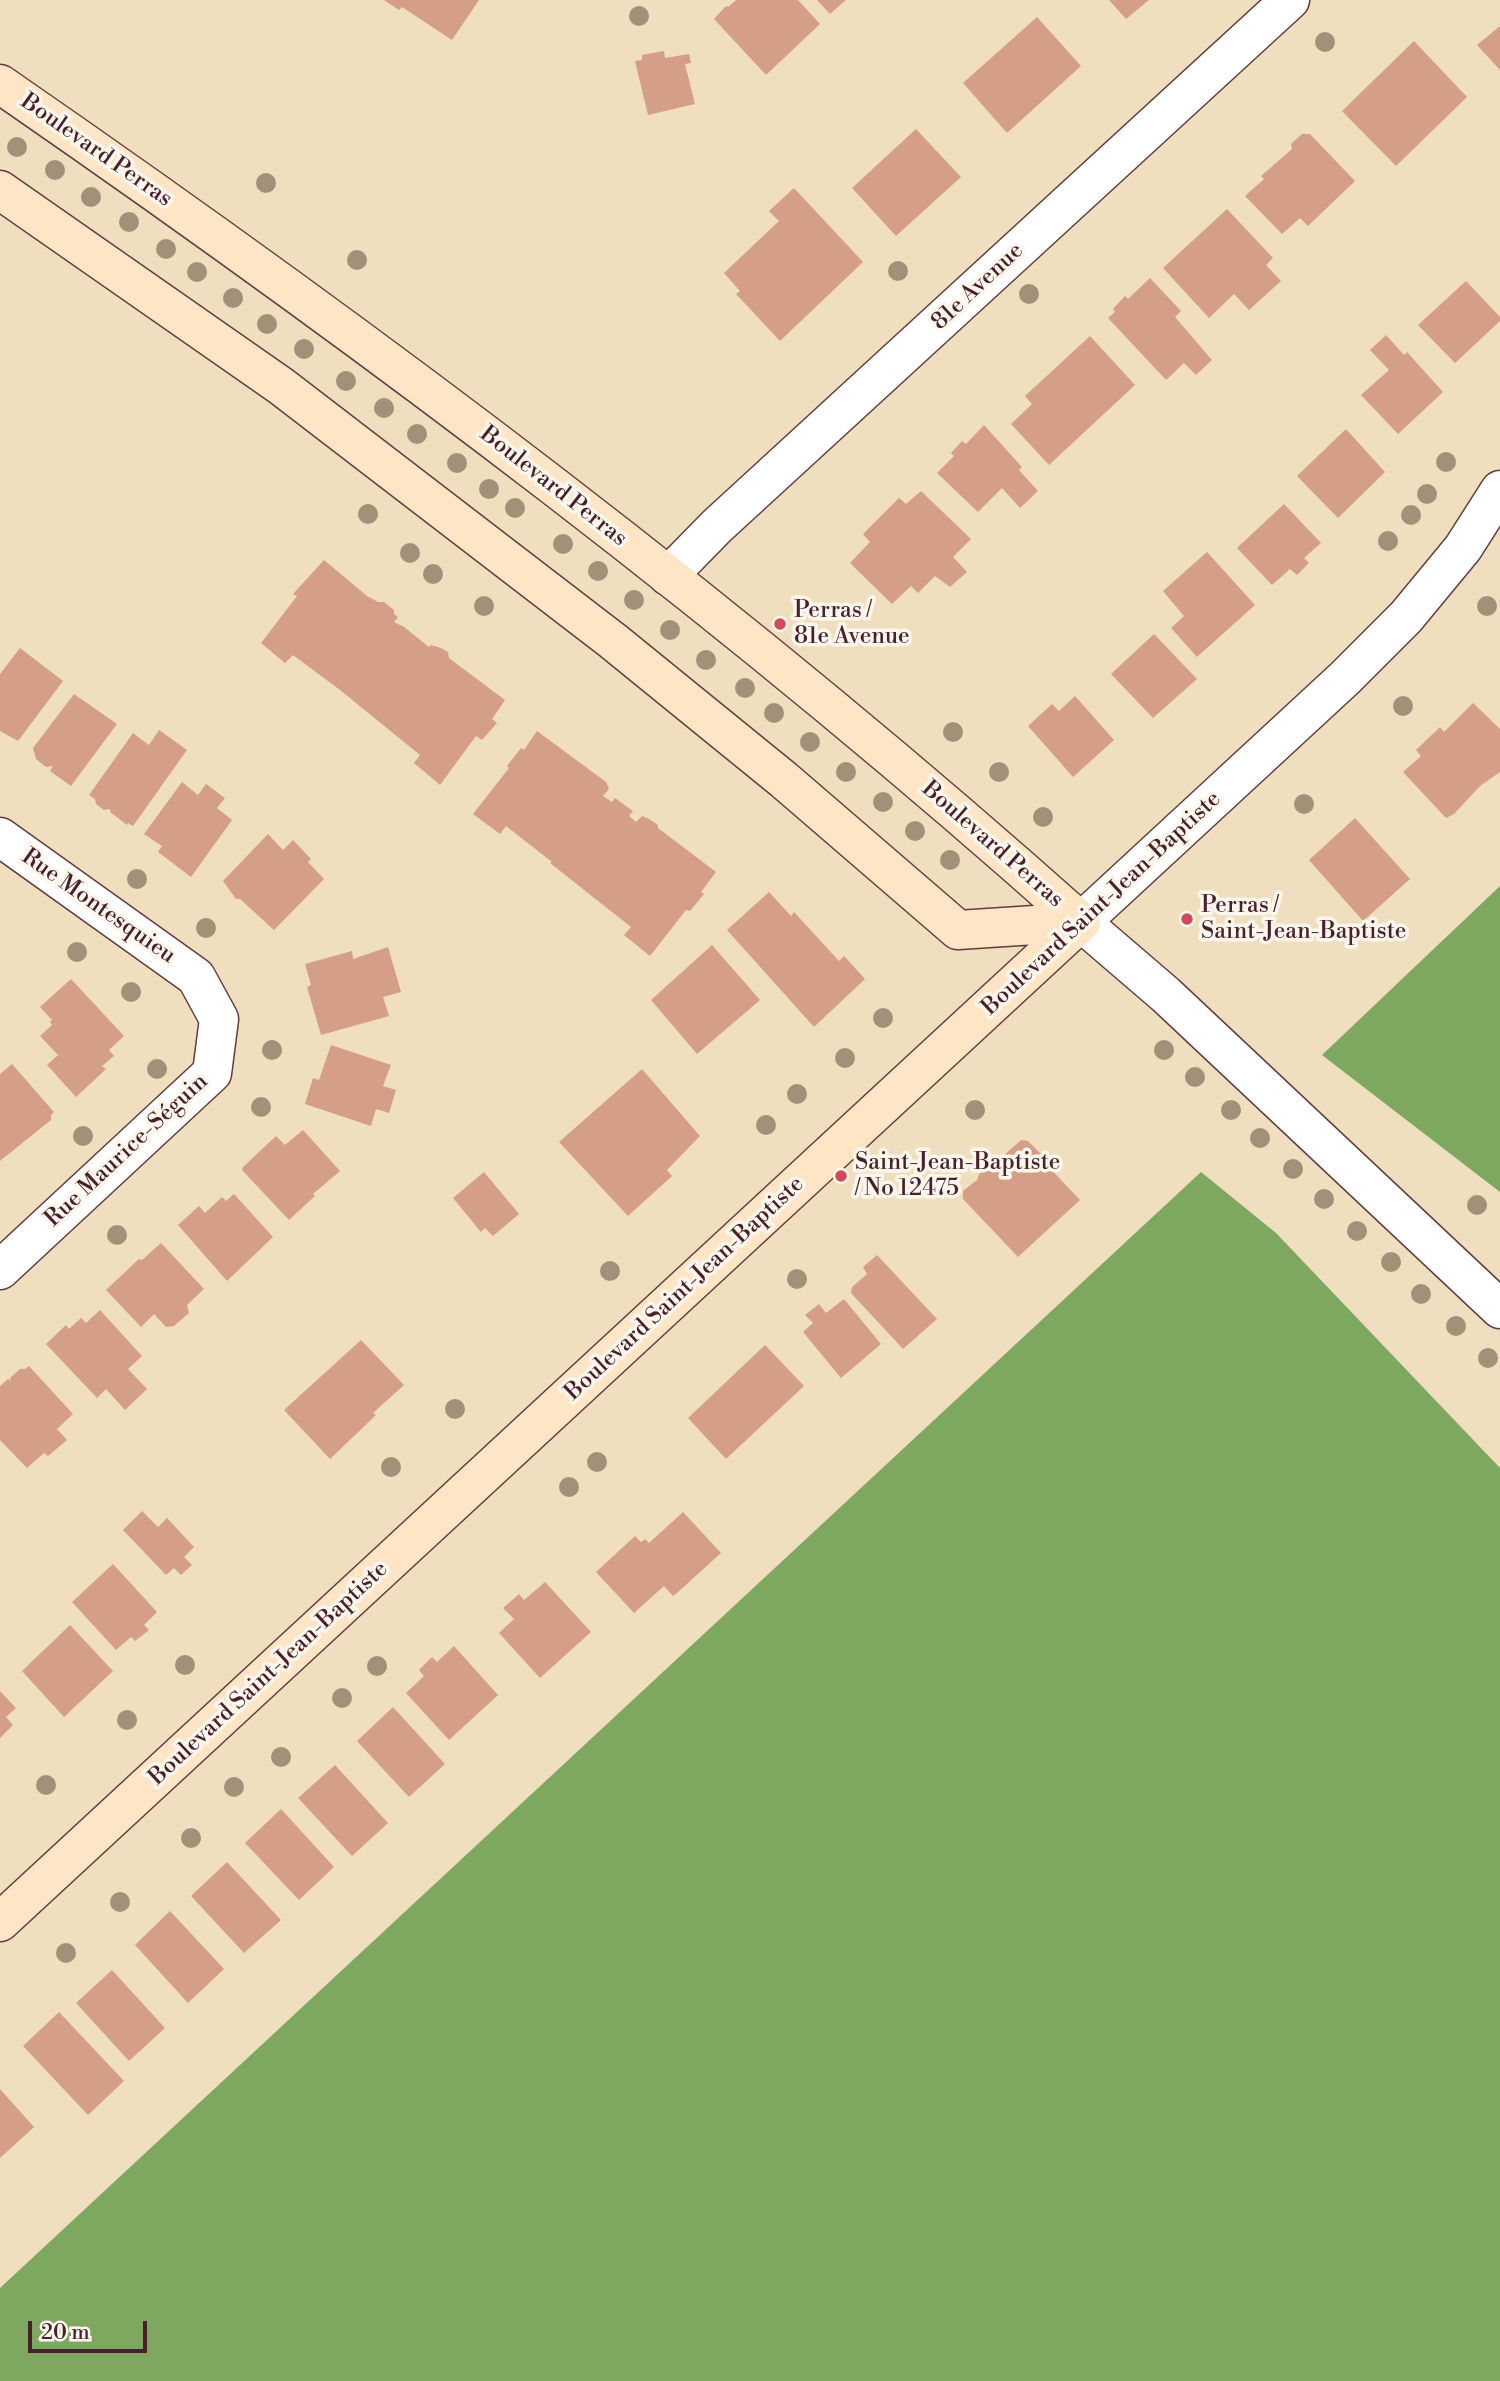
<!DOCTYPE html>
<html>
<head>
<meta charset="utf-8">
<style>
	body { margin:0 }
	#map { position:relative; width:1500px; height:2381px; overflow:hidden; background:#efdfbe; font-family:"Libre Bodoni",serif }
	canvas { display:block }
	.scale { position:absolute; left:28px; top:2321px; width:119px; height:32px; box-sizing:border-box; border:4px solid #4a1f2b; border-top:0; padding-left:9px; font-size:21px; line-height:24px; white-space:nowrap; color:#4a1f2b; -webkit-text-stroke:5px #fbf7ec; paint-order:stroke }
</style>
</head>
<body>
<div id="map">
<canvas width="1500" height="2381"></canvas>
<div class="scale">20 m</div>
</div>
<script>
const c = document.querySelector('canvas').getContext('2d');
c.lineJoin = 'round';
function paint(path, color) {
  c.fillStyle = color;
  c.fill(path, 'evenodd');
}
function strokePath(path, color, width, dash) {
  c.strokeStyle = color;
  c.lineWidth = width;
  c.lineCap = dash ? 'butt' : 'round';
  c.setLineDash(dash || []);
  c.stroke(path);
}
function write(font, color, halo, rows, align = 'center') {
  c.font = font + ' "Libre Bodoni",serif';
  c.lineWidth = 7;
  c.setLineDash([]);
  c.textBaseline = 'middle';
  c.strokeStyle = halo;
  c.fillStyle = color;
  for (const [text, x, y, turn = 0] of rows) {
    c.save();
    c.translate(x, y);
    c.rotate((+turn || 0) * Math.PI / 180);
    c.textAlign = isNaN(turn) ? turn : align;
    if (halo) c.strokeText(text, 0, 0);
    c.fillText(text, 0, 0);
    c.restore();
  }
}
const forest = new Path2D(`
	M1500,886V1192L1322,1055Z
	M1201,1172L1276,1233L1500,1468V2381H0V2288Z`);
const building = new Path2D(`
	M384,0H479L452,40L402,7L399,10Z
	M736,0H798L820,24L766,75L714,19L726,6L728,7Z
	M817,0H846L830,14Z
	M1109,0H1149L1126,19Z
	M1037,17L1081,66L1007,133L963,83Z
	M1500,26V70L1477,45Z
	M1414,41L1467,97L1396,166L1342,111Z
	M664,51L665,58L689,54L691,63L685,64L695,104L648,115L635,61L642,60V55Z
	M916,129L961,177L896,236L852,188Z
	M1302,134H1310L1355,181L1308,226L1300,218L1282,234L1245,196L1264,179L1261,176L1292,149L1291,144Z
	M794,188L863,262L780,341L736,294L740,291L724,273L779,221L769,211Z
	M1227,209L1273,258L1266,265L1281,281L1249,310L1234,294L1209,318L1163,268Z
	M1150,278L1181,311L1175,317L1212,360L1196,375L1184,363L1166,380L1108,318L1115,312L1113,309L1125,296L1128,299Z
	M1466,281L1500,317V321L1455,363L1418,325Z
	M1386,335L1404,355L1407,352L1443,392L1398,434L1361,395L1389,370L1370,350Z
	M1090,336L1135,385L1049,465L1011,424L1032,404L1025,396Z
	M984,425L1022,467L1019,470L1038,491L1020,508L1002,488L978,512L937,473L954,456L951,453L962,441L966,444Z
	M1346,429L1385,472L1338,518L1297,476Z
	M921,491L971,539L953,557L967,572L950,587L935,576L918,593L911,586L892,604L850,563L870,542L863,534L899,498L906,504Z
	M1284,504L1321,543L1304,558L1309,563L1297,575L1290,569L1272,585L1237,548Z
	M1207,552L1255,605L1197,657L1171,628L1184,616L1163,591Z
	M324,560L367,596L378,602H384L394,610V614L398,617L394,622L404,627L429,647L431,645L441,648L448,652L449,658L505,700L492,719L497,723L482,740L476,736L440,785L414,763L420,755L340,690L293,655L285,663L261,643L297,596L293,594Z
	M1154,634L1197,679L1153,718L1111,674Z
	M20,648L63,681L18,741L0,731V674Z
	M74,694L117,724L71,786L50,771L53,766L46,767L36,759L33,748Z
	M1075,696L1114,740L1073,777L1028,726L1052,704L1059,711Z
	M1473,703L1500,729V772L1480,786L1454,814L1446,818L1403,772L1421,756L1416,750L1440,727L1444,732Z
	M159,730L187,750L133,826L128,823L127,825L110,812L111,811L109,809L104,810L96,804L95,799L89,795L133,733L149,745Z
	M537,731L606,782L609,789L603,796L612,802L615,798L633,811L629,816L636,822L642,816L649,819L658,825V828L716,872L701,892L704,894L690,911L686,910L650,956L624,935L631,927L550,863L552,862L506,826L500,834L473,814L509,768L507,766L521,748L524,750Z
	M182,782L198,795L206,784L225,798L217,808L232,820L191,877L158,852L162,846L144,834Z
	M1355,818L1410,879L1363,921L1309,860Z
	M268,834L283,850L293,840L311,859L308,862L324,879L274,930L240,899H236L223,881Z
	M769,892L791,916L794,912L839,961L844,956L865,979L814,1027L727,930Z
	M712,945L760,1000L697,1054L651,1000Z
	M388,947L401,992L383,997L389,1016L321,1035L307,987L311,985L305,964L352,951L353,959Z
	M71,979L124,1036L109,1050L114,1056L102,1066L106,1069L76,1097L47,1065L58,1055L40,1036L52,1025L50,1022L52,1020L40,1007Z
	M331,1045L391,1065L383,1086L396,1090L389,1113L376,1109L371,1126L305,1104L313,1078L319,1080Z
	M12,1064L54,1112L51,1115V1120L0,1161V1074Z
	M642,1069L700,1136L667,1170L672,1176L628,1216L559,1142Z
	M303,1130L340,1171L313,1194L315,1196L289,1220L242,1170L243,1167L276,1136L285,1145Z
	M1021,1140L1028,1141L1045,1158L1044,1162L1080,1200L1018,1257L963,1199V1191L977,1180L979,1174L998,1157H1002Z
	M484,1172L519,1214L493,1236L485,1228L481,1232L453,1198Z
	M234,1194L273,1237L227,1281L178,1225L199,1206L205,1213L222,1197L226,1201Z
	M161,1243L204,1289L187,1305L189,1313L174,1326L166,1327L154,1314L141,1327L106,1290L139,1259L142,1260Z
	M877,1255L937,1319L903,1349L851,1293L852,1287L867,1274L863,1267Z
	M844,1299L881,1344L841,1378L803,1332L813,1323L805,1315L819,1304L826,1313Z
	M100,1310L142,1356L128,1369L147,1389L125,1410L106,1389L97,1398L46,1344L66,1325L69,1329L81,1318L86,1323Z
	M361,1340L404,1385L373,1413L376,1415L330,1459L284,1410Z
	M765,1345L804,1386L726,1459L688,1418Z
	M29,1366L73,1414L57,1429L67,1440L48,1456L44,1453L27,1468L0,1440V1386L8,1379L11,1381L10,1378L20,1369H25Z
	M142,1511L158,1527L167,1518L194,1547L184,1557L192,1565L181,1575L174,1568L166,1575L123,1530Z
	M683,1512L721,1553L677,1593L673,1596L664,1586L634,1613L596,1572L635,1536L641,1542L645,1539L649,1543Z
	M113,1564L157,1612L144,1625L149,1630L135,1641L131,1637L116,1650L72,1602Z
	M545,1582L591,1632L540,1678L499,1633L514,1619L503,1608L519,1594L524,1600Z
	M70,1625L113,1671L64,1717L22,1671Z
	M454,1646L498,1695L449,1740L406,1693L424,1676L419,1670L432,1657L437,1662Z
	M0,1691L16,1708L6,1717L13,1725L0,1738Z
	M393,1707L445,1764L409,1797L357,1741Z
	M335,1765L388,1823L352,1856L298,1798Z
	M281,1809L334,1867L299,1900L245,1843Z
	M227,1862L281,1920L244,1953L191,1896Z
	M170,1911L224,1969L188,2003L135,1945Z
	M112,1970L165,2028L129,2061L76,2003Z
	M59,2012L124,2081L88,2115L23,2046Z
	M0,2089L34,2127L0,2158Z`);
const minor = new Path2D(`
	M668,576L717,526L1290,0
	M0,837L196,977L219,1019L212,1073L0,1270`);
const tertiary = new Path2D(`
	M1500,490L1463,548L1406,617L1345,678L1081,922L1166,995L1500,1309`);
const secondary = new Path2D(`
	M0,84C375,343 741,618 1081,922
	M0,190L281,386L613,641L784,780L958,930L1081,922
	M0,1922L1081,922`);
const trees = [
	[639,16],
	[1325,42],
	[17,147],
	[55,170],
	[266,183],
	[91,197],
	[129,222],
	[166,249],
	[357,260],
	[898,271],
	[197,272],
	[1029,294],
	[233,298],
	[267,324],
	[304,349],
	[346,381],
	[384,408],
	[417,434],
	[1446,462],
	[457,463],
	[489,489],
	[1427,494],
	[515,508],
	[368,514],
	[1411,515],
	[1388,541],
	[563,544],
	[410,553],
	[598,571],
	[433,574],
	[634,600],
	[484,606],
	[1487,606],
	[670,630],
	[706,660],
	[745,688],
	[1403,706],
	[774,713],
	[953,732],
	[810,742],
	[846,772],
	[999,772],
	[883,802],
	[1304,804],
	[1043,817],
	[915,831],
	[950,860],
	[137,879],
	[206,928],
	[77,952],
	[131,992],
	[883,1018],
	[272,1050],
	[1164,1050],
	[845,1058],
	[157,1069],
	[1195,1077],
	[797,1094],
	[261,1107],
	[975,1110],
	[1231,1110],
	[766,1125],
	[83,1136],
	[1260,1138],
	[1293,1169],
	[1324,1199],
	[1477,1205],
	[1357,1231],
	[117,1235],
	[1391,1262],
	[610,1271],
	[797,1279],
	[1421,1294],
	[1456,1326],
	[1488,1358],
	[455,1409],
	[597,1462],
	[391,1467],
	[569,1487],
	[185,1665],
	[377,1666],
	[342,1698],
	[127,1720],
	[281,1757],
	[46,1785],
	[234,1787],
	[191,1838],
	[120,1902],
	[66,1953]
];
const markers = [
	[780,624,7,"#d1495b"],
	[1187,919,7,"#d1495b"],
	[841,1176,7,"#d1495b"]
];
const streetNames = [
	["Boulevard Perras",96,151,35],
	["81e Avenue",978,287,-43],
	["Boulevard Perras",553,487,38],
	["Boulevard Perras",992,845,41],
	["Boulevard Saint-Jean-Baptiste",1102,904,-43],
	["Rue Montesquieu",98,907,35],
	["Rue Maurice-Séguin",127,1151,-43],
	["Boulevard Saint-Jean-Baptiste",685,1289,-43],
	["Boulevard Saint-Jean-Baptiste",269,1674,-43]
];
const poiNames = [
	["Perras /",794,611],
	["81e Avenue",794,637],
	["Perras /",1201,906],
	["Saint-Jean-Baptiste",1201,932],
	["Saint-Jean-Baptiste",855,1163],
	["/ No 12475",855,1189]
];
paint(forest, '#7ea760');
paint(building, '#d49e87');
strokePath(minor, '#633c41', 41);
strokePath(tertiary, '#633c41', 41);
strokePath(secondary, '#633c41', 41);
strokePath(minor, '#fff', 38);
strokePath(tertiary, '#fff', 38);
strokePath(secondary, '#fde5c5', 38);
c.fillStyle = '#a29078';
for (const [x, y] of trees) {
  c.beginPath();
  c.arc(x, y, 10, 0, 2 * Math.PI);
  c.fill();
}
for (const [x, y, r, color] of markers) {
  const dot = new Path2D();
  dot.arc(x, y, r, 0, 2 * Math.PI);
  c.fillStyle = color;
  c.fill(dot);
  strokePath(dot, '#fbf7ec', 2.5);
}
write('23px', '#4a1f2b', '#fbf7ec', streetNames);
write('23px', '#4a1f2b', '#fbf7ec', poiNames, 'left');
</script>
</body>
</html>
